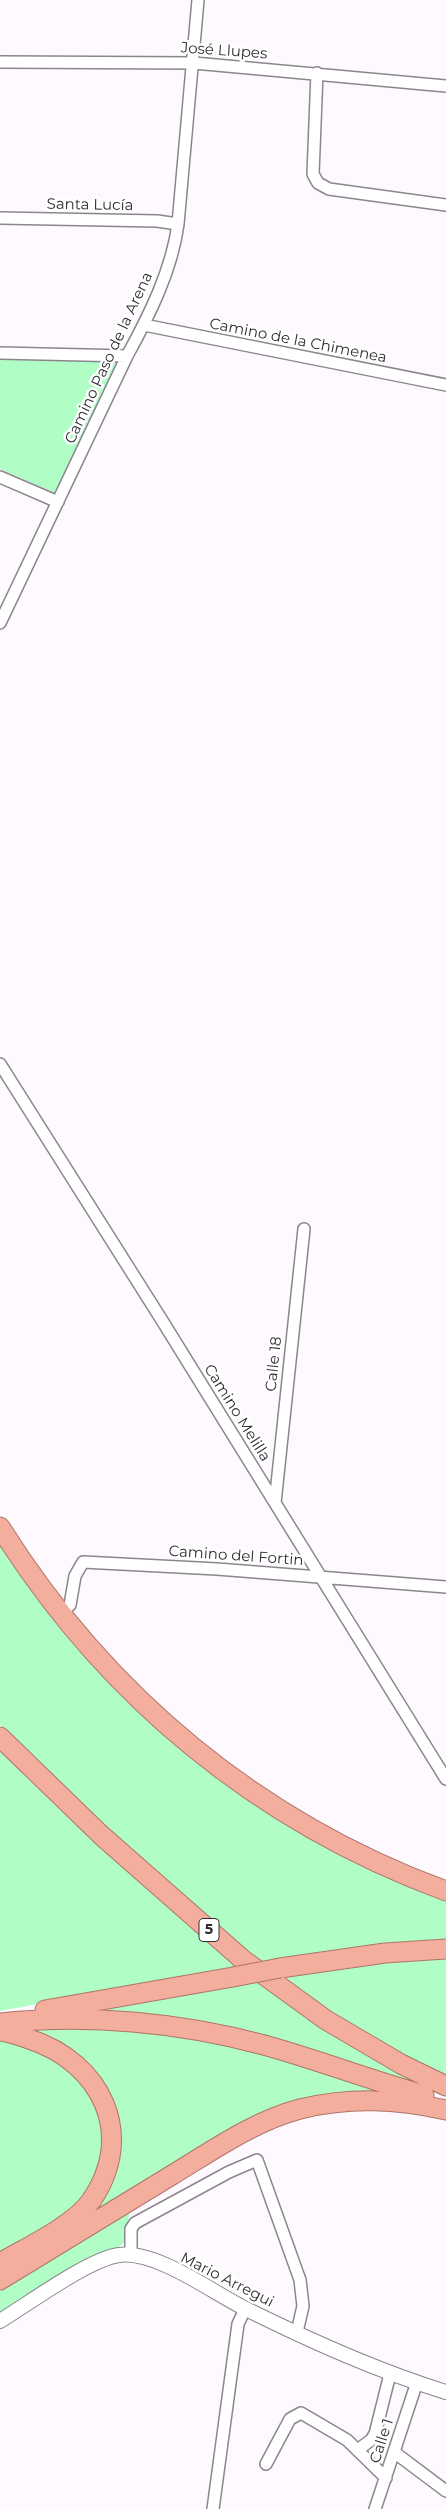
<!DOCTYPE html>
<html>
<head>
<meta charset="utf-8">
<style>
	body { margin:0 }
	canvas { display:block; background:#fef9ff }
</style>
</head>
<body>
<canvas width="446" height="2509"></canvas>
<script>
const c = document.querySelector('canvas').getContext('2d');
c.lineJoin = 'round';
function paint(path, color) {
  c.fillStyle = color;
  c.fill(path, 'evenodd');
}
function strokePath(path, color, width, dash) {
  c.strokeStyle = color;
  c.lineWidth = width;
  c.lineCap = dash ? 'butt' : 'round';
  c.setLineDash(dash || []);
  c.stroke(path);
}
function write(font, color, halo, rows, align = 'center') {
  c.font = font + ' Montserrat,sans-serif';
  c.lineWidth = 5;
  c.setLineDash([]);
  c.textBaseline = 'middle';
  c.strokeStyle = halo;
  c.fillStyle = color;
  for (const [text, x, y, turn = 0] of rows) {
    c.save();
    c.translate(x, y);
    c.rotate((+turn || 0) * Math.PI / 180);
    c.textAlign = isNaN(turn) ? turn : align;
    if (halo) c.strokeText(text, 0, 0);
    c.fillText(text, 0, 0);
    c.restore();
  }
}
const green = new Path2D(`
	M0,357L112,361L118,367L57,494L0,469Z
	M0,1542L71,1640L142,1714L196,1761L249,1799L446,1899V1941L260,1964L91,1815L0,1725Z
	M0,1751C75,1828 157,1898 239,1967L0,2011Z
	M446,1953V2077C390,2049 338,2018 286,1983L288,1972Z
	M255,1980L302,2014L354,2047L438,2094L281,2046L27,2017Z
	M100,2026L217,2040L402,2094L316,2102L0,2269L94,2203L111,2106L26,2028Z
	M0,2038L65,2062L97,2099L105,2148L96,2182L69,2215L0,2255Z
	M129,2210L128,2234L124,2243L119,2247L94,2257L0,2314V2286Z`);
const minor = new Path2D(`
	M0,62L194,63L446,86
	M317,73L313,174L318,183L329,189L446,205
	M0,218L157,221L178,224
	M144,325L446,385
	M0,353L127,356
	M0,477L58,502
	M0,623L127,356C149,316 172,270 178,224L198,0
	M0,1064L163,1322L446,1779
	M275,1503L304,1229
	M60,1613L70,1605L75,1576L83,1562L217,1569L446,1587
	M131,2254V2229L135,2223L229,2172L257,2160L300,2280L303,2306L297,2332
	M359,2449L371,2440L375,2434L390,2374
	M394,2452L446,2491
	M266,2464L290,2419L301,2413L347,2440L386,2478
	M213,2509L238,2324L245,2309
	M375,2509L417,2382`);
const tertiary = new Path2D(`
	M0,2321C28,2304 89,2259 119,2255C157,2250 213,2293 246,2309C311,2341 377,2371 446,2392`);
const trunk = new Path2D(`
	M0,1527C106,1696 258,1822 446,1891
	M0,1737L101,1835L242,1959L326,2020L401,2064L446,2086
	M280,1968L385,1953L446,1949
	M45,2010L233,1977
	M0,2023C87,2014 179,2022 264,2045C318,2060 370,2080 424,2095
	M0,2031C10,2032 20,2036 29,2039C101,2062 137,2135 91,2201C73,2226 27,2247 0,2263
	M0,2280C57,2245 115,2210 172,2175C212,2151 254,2121 300,2109C350,2097 396,2099 446,2110`);
const trunkBridge = new Path2D(`
	M233,1977L280,1968`);
const shields = [
	[209,1930,20]
];
const shieldNames = [
	["5",209,1930]
];
const streetNames = [
	["José Llupes",224,51,4],
	["Santa Lucía",90,205,1],
	["Camino de la Chimenea",298,341,11],
	["Camino Paso de la Arena",109,358,-65],
	["Calle 18",274,1364,-84],
	["Camino Melilla",237,1413,58],
	["Camino del Fortin",236,1556,4],
	["Mario Arregui",227,2280,27],
	["Calle 1",382,2441,-72]
];
paint(green, '#b1fdc6');
strokePath(minor, '#8c858e', 14);
strokePath(tertiary, '#8c858e', 16);
strokePath(trunk, '#ae7468', 21);
strokePath(minor, '#fff', 11);
strokePath(tertiary, '#fff', 14);
strokePath(trunk, '#f4ae9e', 19);
strokePath(trunkBridge, '#ae7468', 21, []);
strokePath(trunkBridge, '#f4ae9e', 19);
for (const [x, y, w] of shields) {
  const box = new Path2D();
  box.roundRect(x - w / 2, y - 11.5, w, 23, 4);
  c.fillStyle = '#fff';
  c.fill(box);
  strokePath(box, '#312e32', 1);
}
write('bold 14px', '#312e32', null, shieldNames);
write('15px', '#312e32', '#fff', streetNames);
</script>
</body>
</html>
